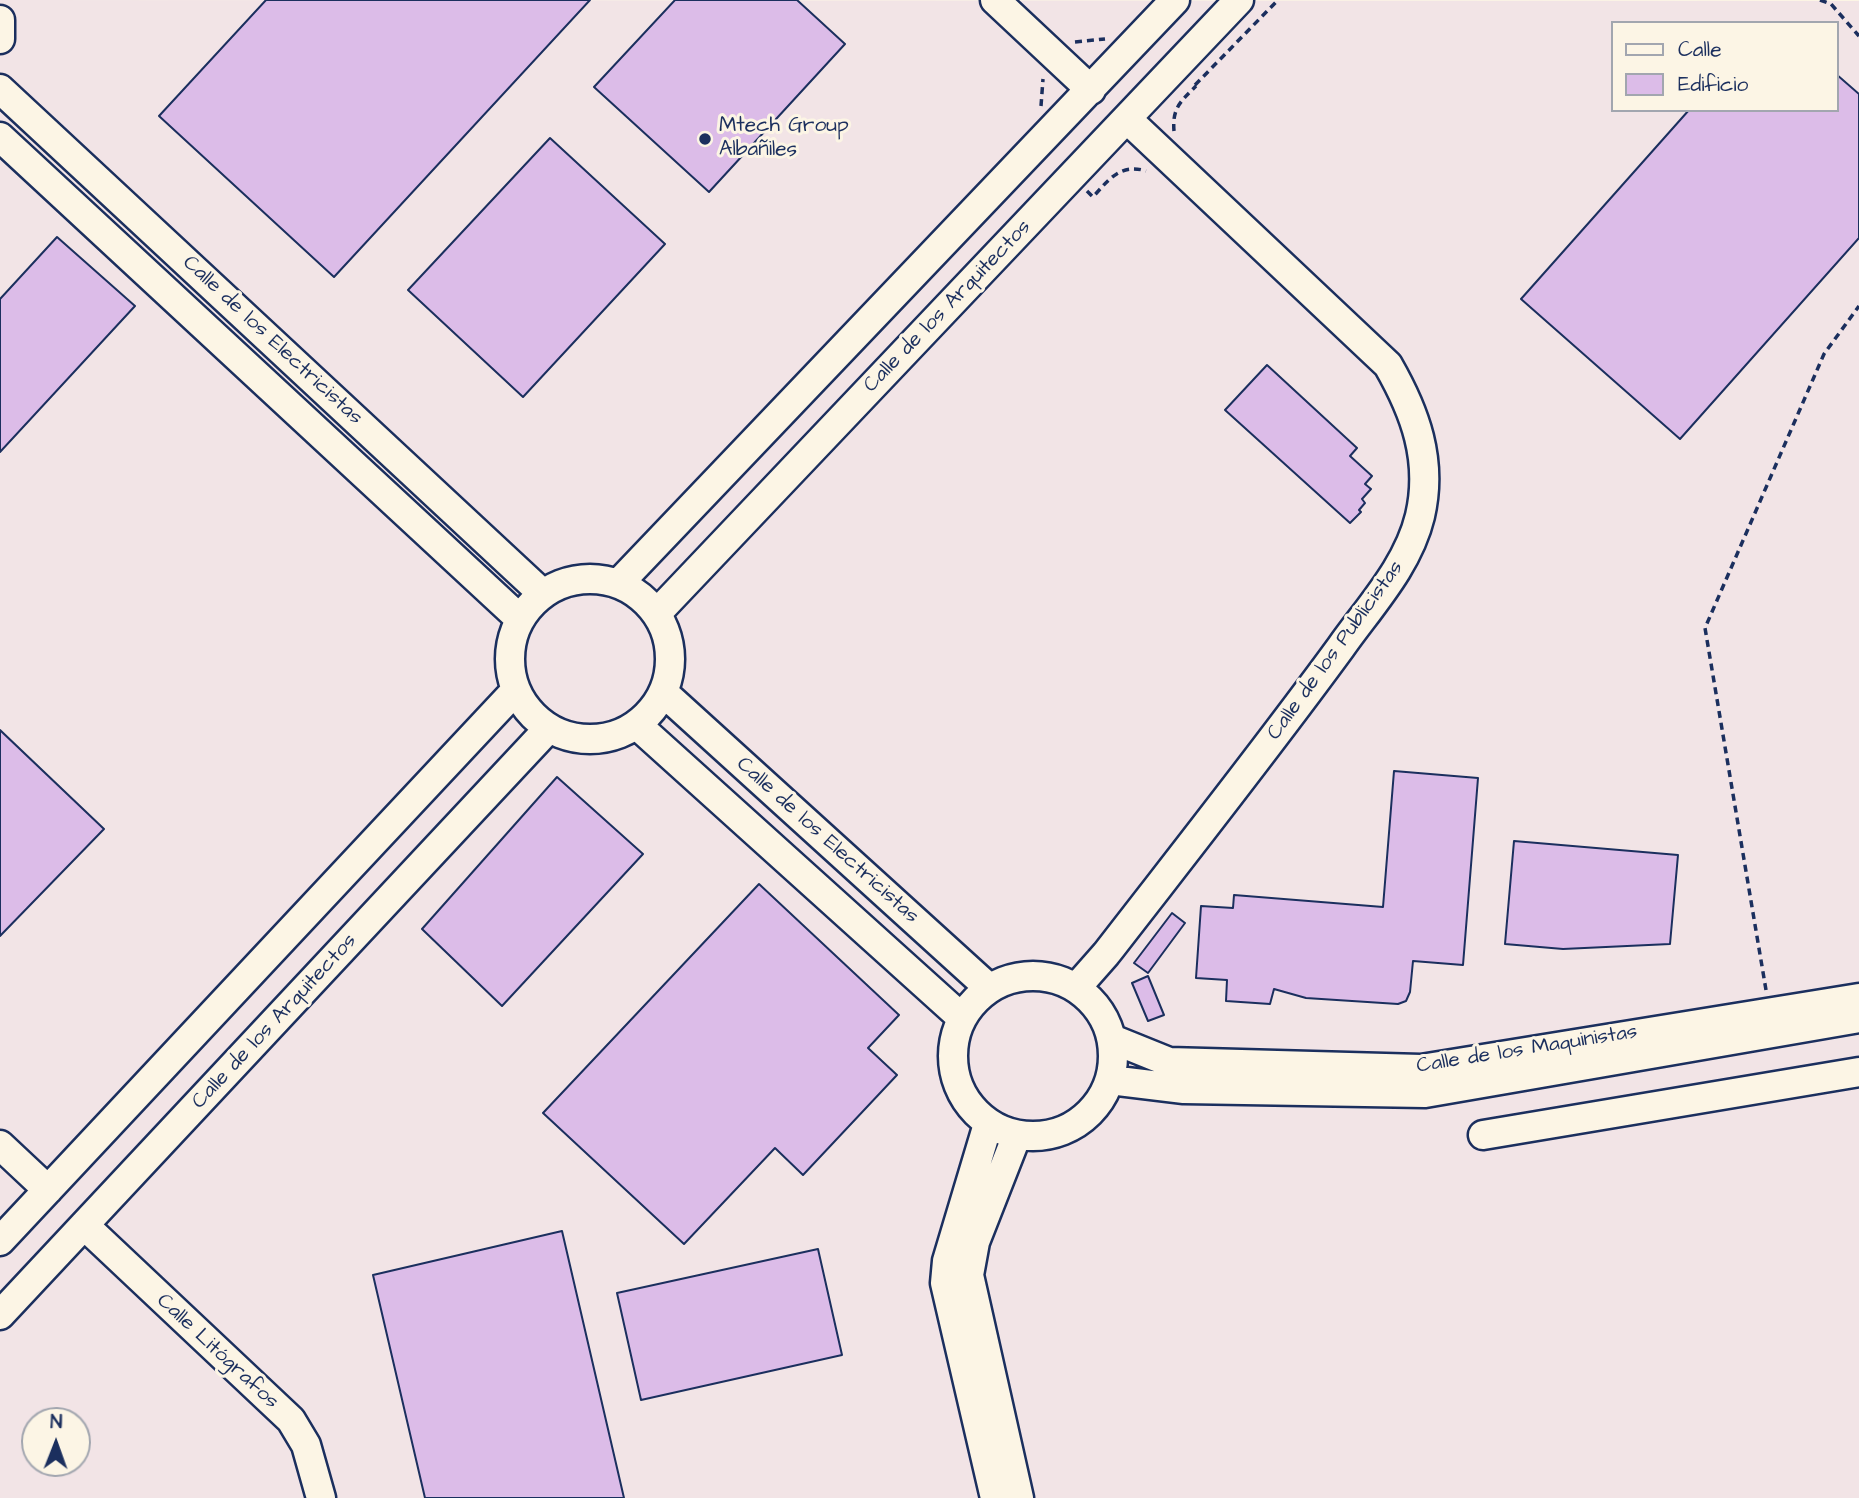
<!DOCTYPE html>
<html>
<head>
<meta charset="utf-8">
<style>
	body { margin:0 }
	#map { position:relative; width:1859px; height:1498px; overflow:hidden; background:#fcf5e5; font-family:"Architects Daughter",sans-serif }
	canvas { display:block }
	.legend { position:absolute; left:1611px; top:21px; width:228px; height:91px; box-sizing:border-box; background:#fcf5e5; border:2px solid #a2a6af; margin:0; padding:9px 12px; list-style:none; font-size:21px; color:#1b2f5e }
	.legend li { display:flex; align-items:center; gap:14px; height:35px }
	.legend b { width:35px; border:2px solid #a2a6af }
	.north { position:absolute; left:21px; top:1407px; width:70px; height:70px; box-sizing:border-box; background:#fcf5e5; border:2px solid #a2a6af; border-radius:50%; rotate:1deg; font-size:19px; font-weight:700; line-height:28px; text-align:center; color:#1b2f5e }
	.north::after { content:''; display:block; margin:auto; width:24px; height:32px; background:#1b2f5e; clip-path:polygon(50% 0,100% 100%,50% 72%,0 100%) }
</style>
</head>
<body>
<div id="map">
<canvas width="1859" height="1498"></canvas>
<ul class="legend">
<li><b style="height:9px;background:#fcf5e5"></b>Calle</li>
<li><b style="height:19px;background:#dcbce8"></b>Edificio</li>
</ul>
<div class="north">N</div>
</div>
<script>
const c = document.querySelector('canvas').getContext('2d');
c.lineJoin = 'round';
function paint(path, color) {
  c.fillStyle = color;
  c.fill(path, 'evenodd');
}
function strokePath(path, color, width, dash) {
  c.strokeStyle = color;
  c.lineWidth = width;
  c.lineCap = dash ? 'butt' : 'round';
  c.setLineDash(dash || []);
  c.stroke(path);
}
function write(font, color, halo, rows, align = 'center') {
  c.font = font + ' "Architects Daughter",sans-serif';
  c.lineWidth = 6;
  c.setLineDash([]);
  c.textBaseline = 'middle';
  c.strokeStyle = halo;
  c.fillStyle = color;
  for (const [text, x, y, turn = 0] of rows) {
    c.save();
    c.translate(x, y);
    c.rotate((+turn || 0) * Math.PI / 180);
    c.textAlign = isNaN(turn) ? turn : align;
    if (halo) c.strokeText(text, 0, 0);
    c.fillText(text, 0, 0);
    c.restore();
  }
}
const built = new Path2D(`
	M0,0L1859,1V1498H0ZM1612,23H1836V110H1612ZM35,1421H77V1463H35Z`);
const building = new Path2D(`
	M266,0H590L334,277L159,116Z
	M675,0H797L845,44L709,192L594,87Z
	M1836,74L1859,94V238L1680,439L1521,299L1689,110H1836Z
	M550,138L665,244L523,397L408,290Z
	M57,237L135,306L0,452V299Z
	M1267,365L1357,448L1350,456L1372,476L1365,484L1371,489L1362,499L1365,503L1359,510L1361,512L1350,523L1225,410Z
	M0,730L104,829L0,936Z
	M1394,771L1478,778L1463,965L1413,961L1410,992L1406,1001L1398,1004L1306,998L1274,989L1270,1004L1226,1001L1227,980L1196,978L1201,906L1233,908L1234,895L1383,907Z
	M557,777L643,854L502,1006L422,929Z
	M1514,841L1678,855L1670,944L1563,949L1505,944Z
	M759,884L899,1015L868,1048L897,1075L803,1175L775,1148L684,1244L543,1113Z
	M1172,913L1185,923L1148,973L1134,963Z
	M1148,976L1164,1015L1148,1021L1132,983Z
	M562,1231L624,1498H425L373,1275Z
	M818,1249L842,1355L641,1400L617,1293Z`);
const path = new Path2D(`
	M1820,0L1831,4L1859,36
	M1075,42L1105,39
	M1195,85L1278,0
	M1041,106L1043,79
	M1174,131C1172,108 1181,101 1196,86
	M1087,191L1093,197C1109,179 1121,163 1146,171
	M1766,990L1705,628L1824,354L1859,306`);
const minor = new Path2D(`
	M995,0L1091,90
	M0,20V39
	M0,89L543,594
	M0,137L520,619
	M510 659a80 80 0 1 1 160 0a80 80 0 1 1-160 0Z
	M619,583L1175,0
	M657,613L1239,0
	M664,693L989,988
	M637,725L962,1018
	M953 1056a80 80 0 1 1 160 0a80 80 0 1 1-160 0Z
	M1076,988L1106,954C1185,852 1265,751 1341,647C1370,606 1408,566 1420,516C1433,460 1415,412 1388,365L1127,119
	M1112,1039L1169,1062L1421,1069L1859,998
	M1110,1080L1184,1089L1425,1093L1859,1018
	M988,1124L947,1261L945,1283L995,1498
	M1017,1135L975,1242L969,1275L1019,1498
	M1483,1135L1859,1072
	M0,1145L48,1190
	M84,1225L291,1420L306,1445L321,1498
	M0,1241L516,690
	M0,1315L549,728`);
const markers = [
	[705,139,7,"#1b2f5e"]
];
const poiNames = [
	["Mtech Group",719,127],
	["Albañiles",719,151]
];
const streetNames = [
	["Calle de los Arquitectos",948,307,-46],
	["Calle de los Electricistas",272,341,43],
	["Calle de los Publicistas",1336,651,-54],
	["Calle de los Electricistas",827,841,42],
	["Calle de los Arquitectos",275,1022,-47],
	["Calle de los Maquinistas",1527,1050,-9],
	["Calle Litógrafos",217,1352,43]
];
paint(built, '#f2e4e6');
paint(building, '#dcbce8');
strokePath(building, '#1b2f5e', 2);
strokePath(minor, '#1b2f5e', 33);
strokePath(path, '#1b2f5e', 3.5, [7, 5]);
strokePath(minor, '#fcf5e5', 28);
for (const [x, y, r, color] of markers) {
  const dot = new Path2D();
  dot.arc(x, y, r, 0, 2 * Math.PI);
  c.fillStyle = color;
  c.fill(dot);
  strokePath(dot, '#fcf5e5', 2.5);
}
write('21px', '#1b2f5e', '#fcf5e5', poiNames, 'left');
write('21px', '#1b2f5e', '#fcf5e5', streetNames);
</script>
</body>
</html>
